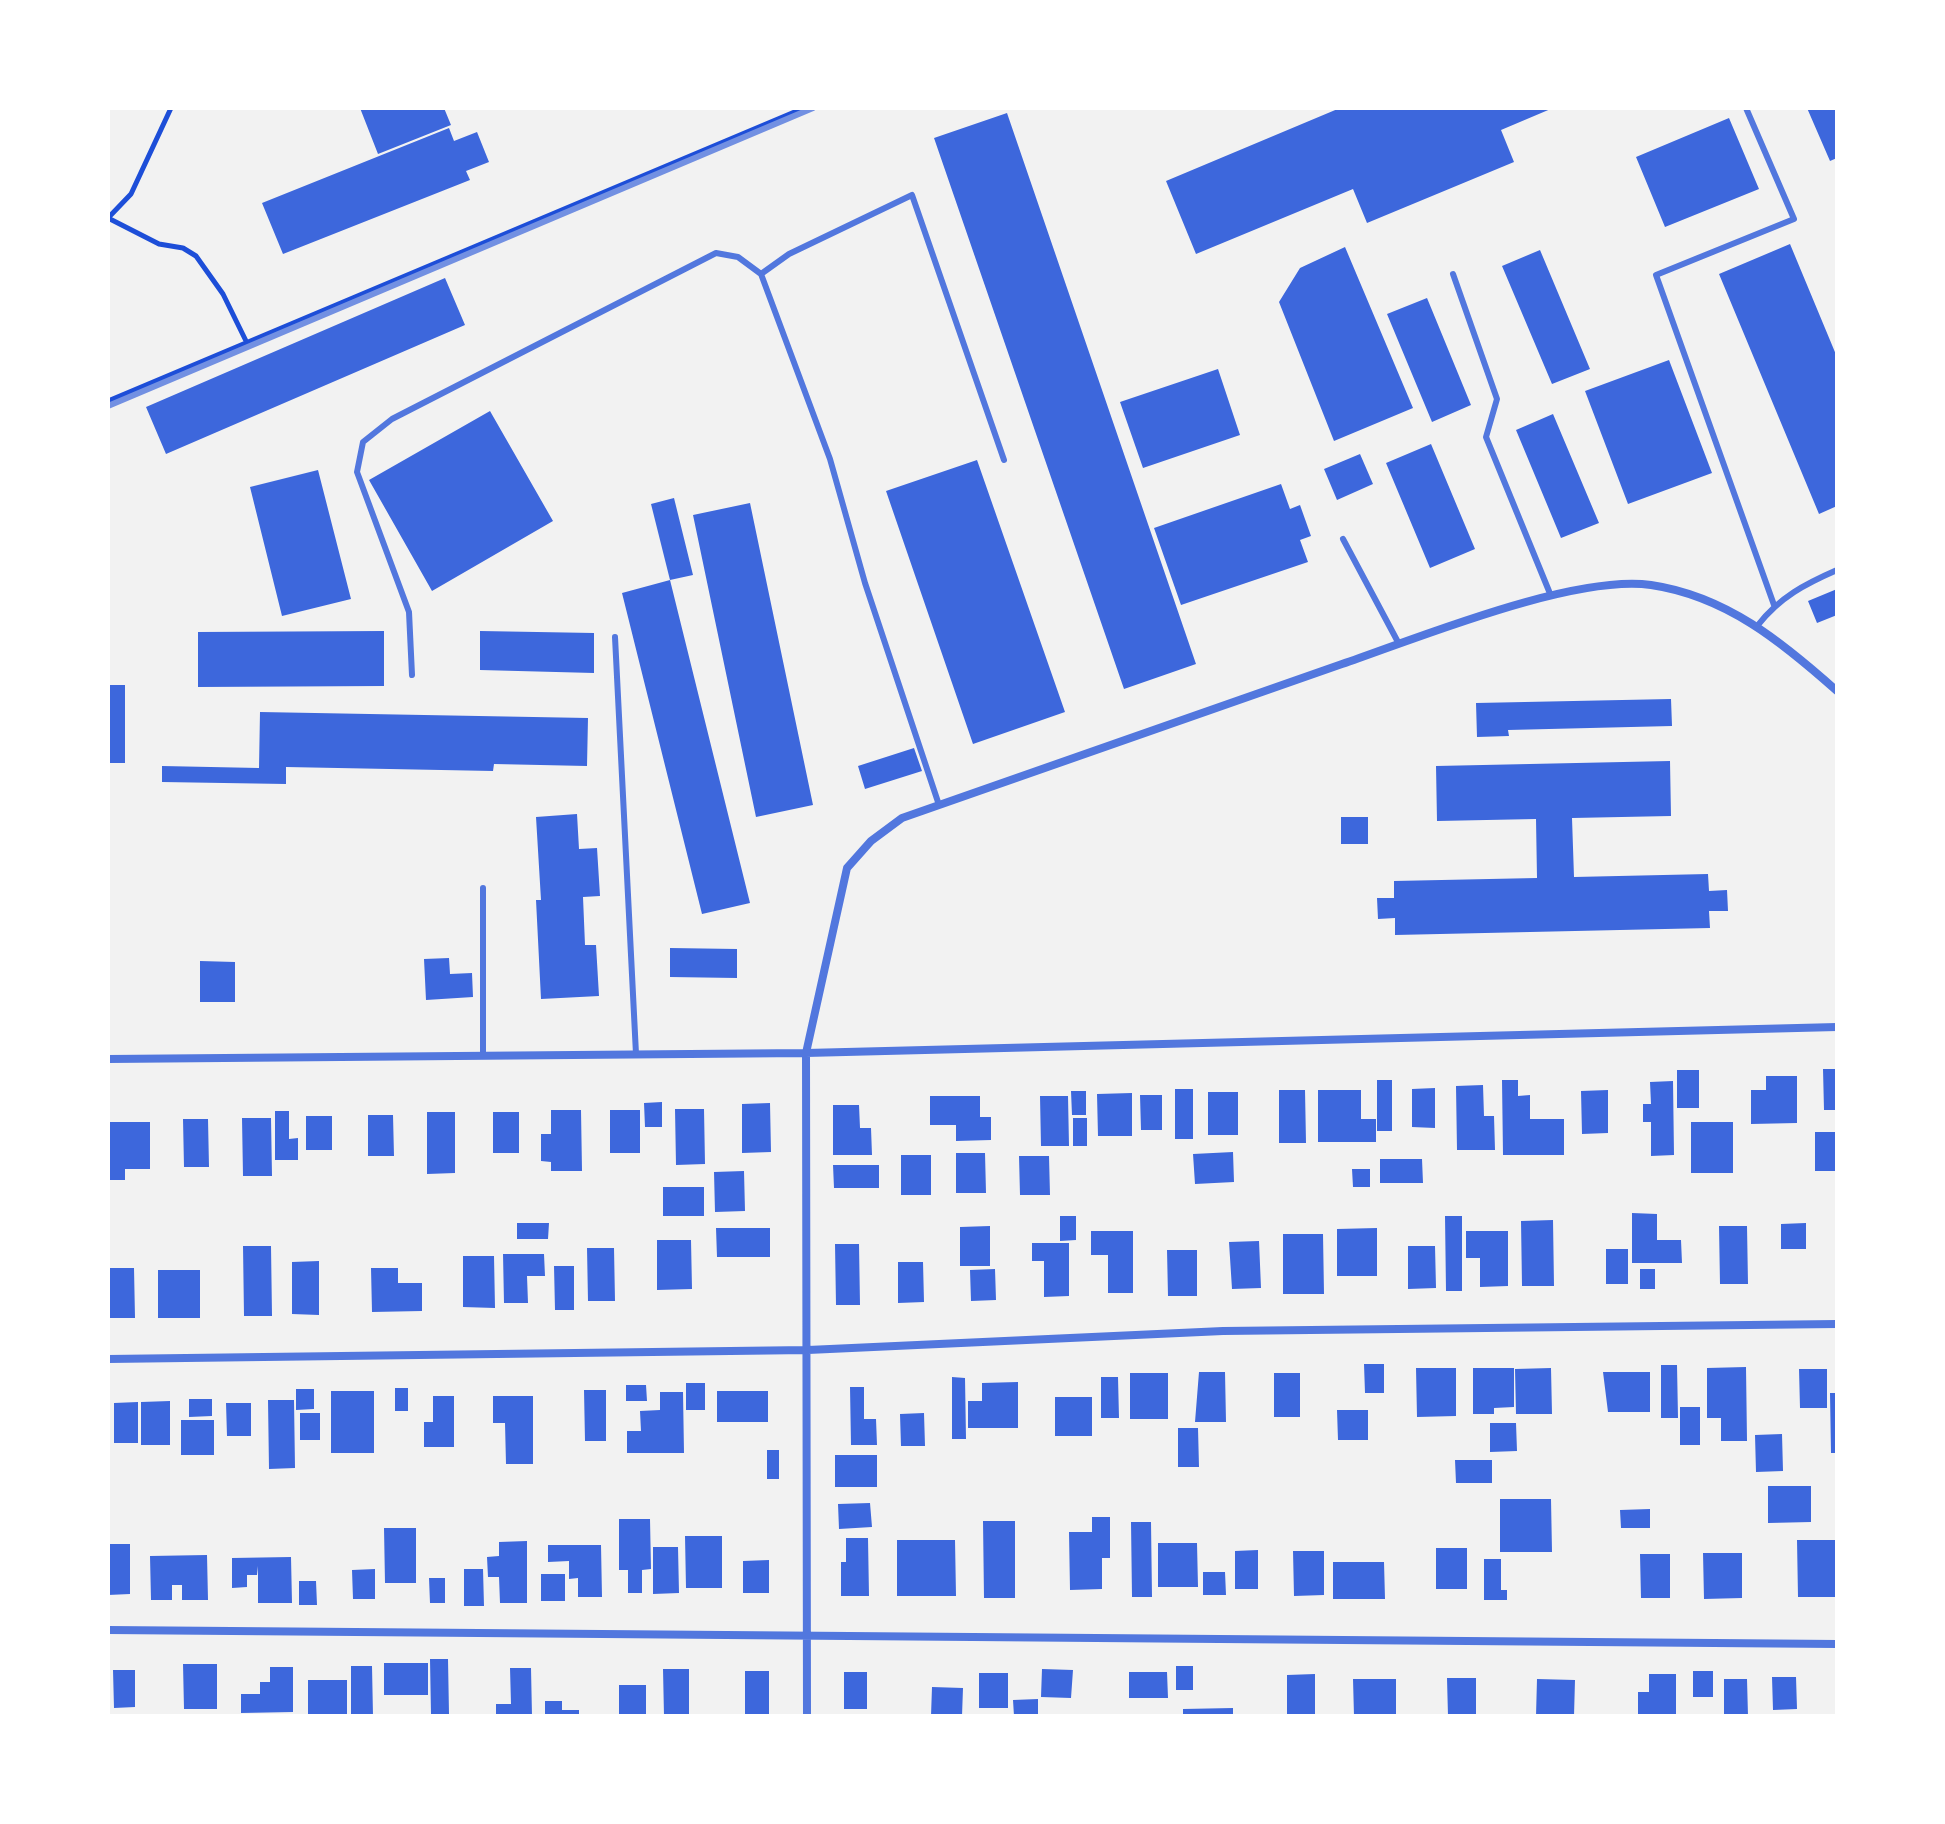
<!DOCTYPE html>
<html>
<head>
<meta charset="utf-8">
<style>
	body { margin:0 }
	#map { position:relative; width:1945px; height:1824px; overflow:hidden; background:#f2f2f2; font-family:Arial,sans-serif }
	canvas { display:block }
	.frame { position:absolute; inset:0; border:110px solid #fff; pointer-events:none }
</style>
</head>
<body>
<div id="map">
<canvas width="1945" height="1824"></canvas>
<div class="frame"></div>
</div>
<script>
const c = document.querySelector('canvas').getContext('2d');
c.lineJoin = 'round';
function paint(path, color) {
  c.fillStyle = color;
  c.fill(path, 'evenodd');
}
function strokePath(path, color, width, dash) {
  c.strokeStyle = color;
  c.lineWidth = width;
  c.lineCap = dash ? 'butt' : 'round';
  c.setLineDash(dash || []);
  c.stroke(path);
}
const building = new Path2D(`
	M360,108H444L451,125L378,154Z
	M1340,108H1553L1501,130L1514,162L1367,223L1353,189L1196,254L1166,181Z
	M1807,108H1837V158L1830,161Z
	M1007,113L1196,664L1124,689L934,138Z
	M1729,118L1759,189L1665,227L1636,157Z
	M449,128L454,141L477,132L489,162L466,171L470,180L283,254L262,203Z
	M1790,244L1837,357V506L1819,514L1719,274Z
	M1345,247L1413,408L1334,441L1279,302L1300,268Z
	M1540,250L1590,369L1552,384L1502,266Z
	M445,278L465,325L166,454L146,407Z
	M1427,298L1471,405L1432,422L1387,314Z
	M1669,360L1712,473L1628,504L1585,391Z
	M1218,369L1240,435L1143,468L1120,402Z
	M490,411L553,521L432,591L369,480Z
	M1553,414L1599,523L1561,538L1516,430Z
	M1431,444L1475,549L1430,568L1386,463Z
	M1360,454L1373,484L1337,500L1324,469Z
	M977,460L1065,712L973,744L886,491Z
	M318,470L351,599L282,616L250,487Z
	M1281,484L1290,509L1300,505L1311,536L1300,540L1308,562L1181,605L1154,528Z
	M674,498L693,575L670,580L651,504Z
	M750,503L813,805L756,817L693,515Z
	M670,580L750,903L702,914L622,593Z
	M1837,589V615L1817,623L1808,601Z
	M384,631V686L198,687V632Z
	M480,631L594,633V673L480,670Z
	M108,685H125V763H108Z
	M1671,699L1672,726L1508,730L1509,736L1477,737L1476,703Z
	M260,712L588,718L587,766L494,764L493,771L286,767V784L162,782V766L259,768Z
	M914,748L922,771L865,789L858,766Z
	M1670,761L1671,816L1572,818L1574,877L1708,874L1709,891L1727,890L1728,911H1709L1710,928L1395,935V918L1378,919L1377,898H1394V881L1537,878L1536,819L1437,821L1436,766Z
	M577,814L579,849L597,848L600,896L583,897L585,945H596L599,996L541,999L536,900H541L536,817Z
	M1341,817H1368V844H1341Z
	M670,948L737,949V978L670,977Z
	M449,958L450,974L472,973L473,997L426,1000L424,959Z
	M200,961L235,962V1002H200Z
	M1823,1069H1837V1110H1824Z
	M1677,1070H1699V1108H1677Z
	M1766,1076H1797V1123L1751,1124V1090H1766Z
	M1377,1080H1392V1131H1377Z
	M1502,1080H1518V1096L1530,1095V1119H1564V1155H1503Z
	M1673,1081L1674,1155L1651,1156V1122H1643V1104H1651L1650,1082Z
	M1483,1085L1484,1116H1494L1495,1150H1457L1456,1086Z
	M1435,1088V1128L1412,1127V1089Z
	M1175,1089H1193V1139H1175Z
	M1279,1090H1305L1306,1143H1279Z
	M1318,1090H1361V1119H1376V1142H1318Z
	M1608,1090V1133L1582,1134L1581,1091Z
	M1071,1091H1086V1115H1072Z
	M1208,1092H1238V1135H1208Z
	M1132,1093V1136H1098L1097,1094Z
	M1140,1095H1162V1130H1141Z
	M930,1096H980V1117H991V1140L956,1141V1125H930Z
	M1040,1096H1068L1069,1146H1041Z
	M662,1102V1127H645L644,1103Z
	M770,1103L771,1152L742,1153V1104Z
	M833,1105H859L860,1128H871L872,1155H833Z
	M675,1109H704L705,1164L676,1165Z
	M551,1110H581L582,1171H551V1162L541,1161V1134H551Z
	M610,1110H640V1153H610Z
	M275,1111H289V1139L298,1138V1160H275Z
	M427,1112H455V1173L427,1174Z
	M493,1112H519V1153H493Z
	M368,1115H393L394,1156H368Z
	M306,1116H332V1150H306Z
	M242,1118H271L272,1176H243Z
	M1073,1118H1087V1146H1073Z
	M183,1119H208L209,1167H184Z
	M108,1122H150V1169H125V1180H108Z
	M1691,1122H1733V1173H1691Z
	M1815,1132H1837V1171H1815Z
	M1233,1152L1234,1182L1195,1184L1193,1154Z
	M956,1153H985L986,1193H956Z
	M901,1155H931V1195H901Z
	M1019,1156H1049L1050,1195H1020Z
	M1380,1159H1422L1423,1183H1380Z
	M833,1165H879V1188H834Z
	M1352,1169H1370V1187H1353Z
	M744,1171L745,1211L715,1212L714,1172Z
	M663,1187H704V1216H663Z
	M1632,1213L1657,1214V1240H1681L1682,1263H1632Z
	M1060,1216H1076V1240L1060,1241Z
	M1445,1216H1462V1291H1446Z
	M1553,1220L1554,1286H1522L1521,1221Z
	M517,1223H549L548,1239H517Z
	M1806,1223V1249H1781V1224Z
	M990,1226V1266H960V1227Z
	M1719,1226H1747L1748,1284H1720Z
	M716,1228H770V1257H717Z
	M1377,1228V1276H1337V1229Z
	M1091,1231H1133V1293H1108V1255H1091Z
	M1466,1231H1508V1286L1480,1287V1258H1466Z
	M1283,1234H1323L1324,1294H1283Z
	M657,1240H691L692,1289L657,1290Z
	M1259,1241L1261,1288L1232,1289L1229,1242Z
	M1032,1243H1069V1296L1044,1297V1261H1032Z
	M835,1244H859L860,1305H836Z
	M243,1246H271L272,1316H244Z
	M1408,1246H1435L1436,1288L1408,1289Z
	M587,1248H614L615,1301H588Z
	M1606,1249H1628V1284H1606Z
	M1167,1250H1197V1296H1168Z
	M503,1254H544L545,1276H527L528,1303H504Z
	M463,1256H494L495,1308L463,1307Z
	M319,1261V1315L292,1314V1262Z
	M898,1262H923L924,1302L898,1303Z
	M554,1266H574V1310H555Z
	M108,1268H134L135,1318H108Z
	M371,1268H398V1283H422V1311L372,1312Z
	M995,1269L996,1300L971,1301L970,1270Z
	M1640,1269H1655V1289H1640Z
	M158,1270H200V1318H158Z
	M1364,1364H1384V1393H1365Z
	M1661,1365H1677L1678,1418H1661Z
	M1746,1367L1747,1441H1721V1418H1707V1368Z
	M1416,1368H1456V1416L1417,1417Z
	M1473,1368H1514V1407L1494,1408V1414H1473Z
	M1551,1368L1552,1414H1516L1515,1369Z
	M1799,1369H1827V1408H1800Z
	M1199,1372H1225L1226,1422H1195Z
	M1603,1372H1650V1412H1608Z
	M1130,1373H1168V1419H1130Z
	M1274,1373H1300V1417H1274Z
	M952,1377L965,1378L966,1439H952Z
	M1101,1377H1118L1119,1418H1101Z
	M1018,1382V1428H968V1401H982V1383Z
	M686,1383H705V1410H686Z
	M626,1385H646L647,1401H626Z
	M850,1387H864V1419H876L877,1445H851Z
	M395,1388H408V1411H395Z
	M296,1389H314V1409L296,1410Z
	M584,1390H606V1441H585Z
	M331,1391H374V1453H331Z
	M717,1391H768V1422H717Z
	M660,1392H683L684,1453H627V1431H641L640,1411L660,1410Z
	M1830,1393H1837V1453H1831Z
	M433,1396H454V1447H424V1422H433Z
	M493,1396H533V1464H506L505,1423H493Z
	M1055,1397H1092V1436H1055Z
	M189,1399H212V1416L189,1417Z
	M268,1400H294L295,1468L269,1469Z
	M170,1401V1445H141V1402Z
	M138,1402V1443H114V1403Z
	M226,1403H251V1436H227Z
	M1680,1407H1700V1445H1680Z
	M1337,1410H1368V1440H1338Z
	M300,1413H320V1440H300Z
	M924,1413L925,1446H901L900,1414Z
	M181,1420H214V1455H181Z
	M1490,1423H1516L1517,1451L1490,1452Z
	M1178,1428H1198L1199,1467H1178Z
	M1782,1434L1783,1471L1756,1472L1755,1435Z
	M767,1450H779V1479H767Z
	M835,1455H877V1487H835Z
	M1455,1460H1492V1483H1456Z
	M1768,1486H1811V1522L1768,1523Z
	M1500,1499H1551L1552,1552H1500Z
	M870,1503L872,1527L839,1529L838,1504Z
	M1650,1509V1528H1621L1620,1510Z
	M1092,1517H1110V1558H1102V1589L1070,1590L1069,1532H1092Z
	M619,1519H650L651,1569L642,1570V1593H628V1570H619Z
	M983,1521H1015V1598H984Z
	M1131,1522H1151L1152,1597H1132Z
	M384,1528H416V1583H385Z
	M685,1536H722V1588H686Z
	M846,1538H868L869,1596H841V1562H846Z
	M897,1540H955L956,1596H897Z
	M1797,1540H1837V1597H1798Z
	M527,1541V1603H500L499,1577H488L487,1557L499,1556V1542Z
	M1158,1543H1197L1198,1587H1158Z
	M108,1544H130V1594L108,1595Z
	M548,1545H601L602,1597H578V1578L569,1579V1561L548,1562Z
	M653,1547H678L679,1593L653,1594Z
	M1436,1548H1467V1589H1436Z
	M1258,1550V1589H1235V1551Z
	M1293,1551H1324V1595L1294,1596Z
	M1703,1553H1742V1598L1704,1599Z
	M1640,1554H1670V1598H1641Z
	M207,1555L208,1600H182V1585H172V1600H151L150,1556Z
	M291,1557L292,1603H258V1566L257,1575H247V1587L232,1588V1558Z
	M1484,1559H1501V1590H1507V1600H1484Z
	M769,1560V1593H743V1561Z
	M1333,1562H1384L1385,1599H1333Z
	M375,1569V1599H353L352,1570Z
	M464,1569H483L484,1606H464Z
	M1203,1572H1225L1226,1595H1203Z
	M541,1574H565V1601H541Z
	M429,1578H445V1603H430Z
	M299,1581H316L317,1605H299Z
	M430,1659H448L449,1714H431Z
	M384,1663H428V1695H384Z
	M183,1664H217V1709H184Z
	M351,1666H372L373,1716H351Z
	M1176,1666H1193V1690H1176Z
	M270,1667H293V1712L241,1713V1694H260V1682H270Z
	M510,1668H531L532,1716H496V1704H511Z
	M663,1669H689V1715L664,1716Z
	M1042,1669L1073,1670L1071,1698L1041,1697Z
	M113,1670H135V1707L114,1708Z
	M745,1671H769V1716H745Z
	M1693,1671H1713V1697H1693Z
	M844,1672H867V1709H844Z
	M1129,1672H1167L1168,1698H1129Z
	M979,1673H1008V1708H979Z
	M1315,1674V1714H1287V1675Z
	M1649,1674H1676V1716H1638V1692H1649Z
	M1772,1677H1796L1797,1709L1773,1710Z
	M1447,1678H1476V1716H1448Z
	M1353,1679H1396V1716H1354Z
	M1537,1679L1575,1680L1574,1716H1536Z
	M1724,1679H1747L1748,1716H1724Z
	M308,1680H347V1716H308Z
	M619,1685H646V1716H619Z
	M932,1687L963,1688L962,1716H931Z
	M1038,1699V1716H1014L1013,1700Z
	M545,1701H562V1710H579V1716H545Z
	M1233,1708V1716H1183V1709Z`);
const path = new Path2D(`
	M171,108L131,194L108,218L159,244L183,248L196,256L223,294L247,343
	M108,401L804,108`);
const service = new Path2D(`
	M1746,108L1794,219L1656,275L1774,605
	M761,274L830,459L865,583L939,805
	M1453,274L1497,399L1486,437L1551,596
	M1343,539L1399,644
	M1758,625C1780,597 1805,584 1837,570
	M615,637L636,1054
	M412,675L409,612L357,472L363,442L392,419L716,253L738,257L761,274L789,254L912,195L1004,460
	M483,1055V888`);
const minor = new Path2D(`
	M108,1059L806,1053L1837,1027
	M108,1359L808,1350L1223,1331L1837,1324
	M108,1630L1837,1644
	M807,1716L806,1053L847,868L871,841L902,818C1048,766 1195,715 1342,664C1418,638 1574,574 1651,585C1726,596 1782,642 1837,691`);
const rail = new Path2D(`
	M108,406L813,108`);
paint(building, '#3d67dc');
strokePath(path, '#1d4ed8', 5);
strokePath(service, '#5277de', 6);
strokePath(minor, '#5277de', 8);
strokePath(rail, '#7290e2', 6);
</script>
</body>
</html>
